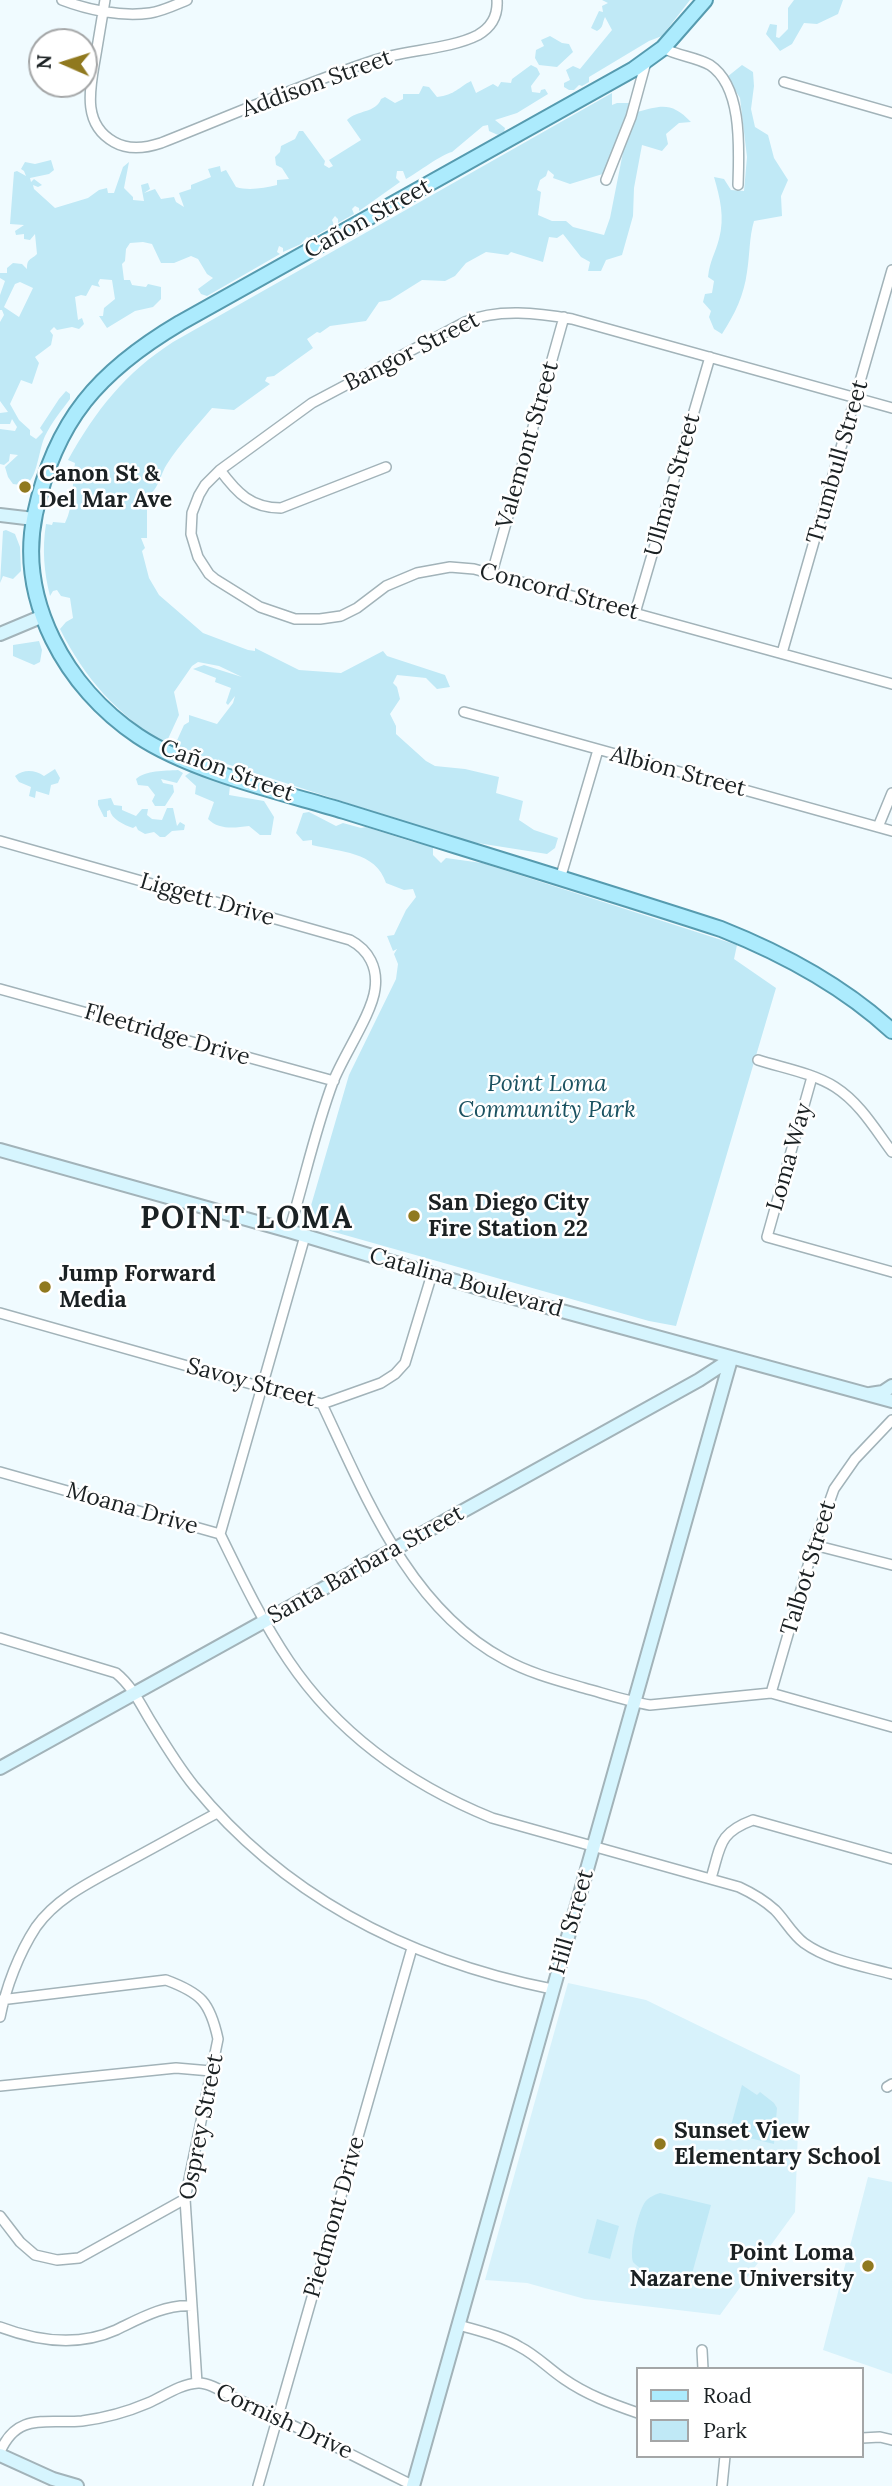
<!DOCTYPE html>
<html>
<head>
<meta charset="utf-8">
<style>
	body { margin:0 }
	#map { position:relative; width:892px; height:2486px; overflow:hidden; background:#f0fbff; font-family:Lora,serif }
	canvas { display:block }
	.legend { position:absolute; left:636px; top:2367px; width:228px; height:91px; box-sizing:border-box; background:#fff; border:2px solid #a4a6a7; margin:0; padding:9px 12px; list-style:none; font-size:21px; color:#1b2123 }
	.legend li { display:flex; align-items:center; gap:14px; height:35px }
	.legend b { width:35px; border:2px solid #a4a6a7 }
	.north { position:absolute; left:28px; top:28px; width:70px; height:70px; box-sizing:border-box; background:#fff; border:2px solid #a4a6a7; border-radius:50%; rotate:273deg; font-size:19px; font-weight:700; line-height:28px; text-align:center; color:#1b2123 }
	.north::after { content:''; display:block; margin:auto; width:24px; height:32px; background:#90791f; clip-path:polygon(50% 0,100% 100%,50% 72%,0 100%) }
</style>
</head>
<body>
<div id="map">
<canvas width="892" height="2486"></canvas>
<ul class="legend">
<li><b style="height:9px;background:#acebfd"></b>Road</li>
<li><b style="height:19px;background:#c0e9f6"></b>Park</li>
</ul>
<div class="north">N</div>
</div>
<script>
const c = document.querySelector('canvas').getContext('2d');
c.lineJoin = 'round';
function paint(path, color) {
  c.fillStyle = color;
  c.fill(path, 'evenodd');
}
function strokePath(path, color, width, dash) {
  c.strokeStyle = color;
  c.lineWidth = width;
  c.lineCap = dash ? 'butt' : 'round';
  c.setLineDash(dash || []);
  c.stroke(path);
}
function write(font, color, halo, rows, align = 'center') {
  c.font = font + ' Lora,serif';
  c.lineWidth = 5;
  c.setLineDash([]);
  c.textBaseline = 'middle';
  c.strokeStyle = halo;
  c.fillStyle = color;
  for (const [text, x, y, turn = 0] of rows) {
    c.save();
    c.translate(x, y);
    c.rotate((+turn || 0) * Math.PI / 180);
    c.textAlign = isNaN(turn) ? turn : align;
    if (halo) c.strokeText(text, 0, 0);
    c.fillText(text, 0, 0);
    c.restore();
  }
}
const built = new Path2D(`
	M568,1983L646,2000L800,2075L795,2212L720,2315L585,2299L527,2283L485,2280Z
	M868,2177L892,2182V2374L823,2350Z`);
const green = new Path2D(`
	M602,0H690L662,36L649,41L589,77V82L582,86L579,85L574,90H569L564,87V83L570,80L566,70L573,66L580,69L612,30L605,17C602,23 604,27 597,31L591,28L599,11L603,12L602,6L608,3Z
	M794,0H843L838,14L817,24L804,23L792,44L780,51L766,34L770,24L777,25L776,37L779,38L788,29V8Z
	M550,36L562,43L569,44L573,52L557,67L539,65L535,58L536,50L544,46L541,40Z
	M531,65L537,68L540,74L531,86L532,92L540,93L541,90L545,89L548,94L517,113L495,120L505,128L504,132L498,135L489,131L488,125L483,126L452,152C442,154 417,173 406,179L403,171H397L396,178L400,182L359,211V208L355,206L352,209L354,214L338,223V219L335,216L332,220L334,225L310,239L307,237L301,244L283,252V248L279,246L277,252L280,254L207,296L201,294L198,289L213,278L207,274L198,259L191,256L174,263H161L152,244L143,242L130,243L126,249L125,261L122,264L124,280H130L132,285L146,287L148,284L161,287V299L153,307L135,311L107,328L99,316H103L104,308L115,299L112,280L100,279L98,283L100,287L92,285L86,296L81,295L75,297L78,320L82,318L84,324L79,329L72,327L57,330L54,327L50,331L53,335L51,345L35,357L39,363L32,384L21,380L10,404L19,420L30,430V435L36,439L43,432L40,428L59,399L66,391L70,394V399C61,411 52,422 45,436C39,449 38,472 29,482C24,486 19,485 13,484L8,477L5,467L18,455L10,454L9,461L4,465L0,464V429L15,431L17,427L12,419L10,424H0V413L8,412L0,401V322L4,315L2,310H0V295L5,281L0,278V273H7V268L13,263L22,264L27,269C27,258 31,260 37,254L35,234L30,240L24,239V234L16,235L15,231L24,225L10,224L14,172L17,171L26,176L24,171L21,169L25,162L35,164L51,160L54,170L49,174L30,178L31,182L34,179L42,185L38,187L33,185L34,189L55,208L88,198L99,190L107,188L108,193H114L123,167L129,162L124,188L133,197V200L144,201L141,185L148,183L150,189L144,193L155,189L161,199L174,197L176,202L184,207L179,193L191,189V185L211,177L208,169L220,166L221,172L226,170L236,187C249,191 264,188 277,185V180L289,179L282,168L276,165L275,157L280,152L281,146L295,139L299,131H303L325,161L324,165L329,168L333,166L329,160L361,140L347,120C357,110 376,113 381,99L385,97L395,103L403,99V94H419L423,86L429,87L437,97C455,95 459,87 471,81L476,93L493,84L498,87L501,82L511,83L512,79ZM20,282L33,288L19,317L4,307L15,284Z
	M742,65L753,72L754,86L751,109L755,127L768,135L774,158L788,180L781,196L782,216L754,221C749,238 750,254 747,272C744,295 735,314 722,334L714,329L709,317L711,311L703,302L705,294L712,293L714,281L708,277C710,260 715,254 719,239C725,217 720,198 714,177L724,179L731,190L744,191L747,157L740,98L727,77Z
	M612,93V105L617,103H629L626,118L606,173L570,184L553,178L554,175L548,170L546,176L540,180L537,190L541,192L538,215L552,221H566L573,227L604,235L610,218L625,142L637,112C662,105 672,102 691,122L679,123L666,134L668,144L662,151L642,145L634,188L633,216L622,255L606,260L601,271H588L590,262L581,257L563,234L557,238L549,237L543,262L511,252L508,255L486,252L466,263L455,276L445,281L422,280L390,300L379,302L366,321L330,326L320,333L317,332L307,339L313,348L274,376L267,377L265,381L270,384L234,410L212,408C197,426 180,444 167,464C161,473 159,487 151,493L147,508V538H141L145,548L142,551L149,578L159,595L203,633L248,650L255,651V648L299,670L341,673L383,651L387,656L445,675L450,687L437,689L426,678L397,675L393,683L397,687L400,699L390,714L396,726V734L426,761L435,766L465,769L499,777L496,793L523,801L519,820L534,830L558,838L555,848L547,854L465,841L174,747L184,725L189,722V715L217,724L233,703L235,696L228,705L226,703L231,688L215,682L216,678L193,669L204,665L242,677L219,666L198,662L192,666L174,692L179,715L167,741L164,743C117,714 85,679 60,629L66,622L73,618L70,598L61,596L57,590L53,591L50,596C44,572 42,549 46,524L52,525L53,522L65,523C74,505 72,483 75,463L68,460C96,410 125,373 173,342Z
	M6,530L15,534L20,547L21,571L13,579L3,576L0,583L3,531Z
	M39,641L42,650L40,662L34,665L13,656V645Z
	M55,769L60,778L58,783L51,785L49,795L36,791L35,798L29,796L31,787L19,782L15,776C24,769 35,770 44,776Z
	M178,770L183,773L177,783L161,779L163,783L173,785L174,792L165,806H155L152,801L155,795L148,786L138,785L136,779C146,770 164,771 178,770Z
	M192,771L230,786L229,795L264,801L274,817L271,835H260L249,826C234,828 219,830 208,819L214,802L195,794L196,786L185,776Z
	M111,798L114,805L122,806V810L136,816L142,809H148L147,815L152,819L162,820L167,808H173L177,826L180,822L185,825L184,830L172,831L165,837H160L154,832L145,834L138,830L136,826L133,828C124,825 111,819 110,810L107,811V817H104L98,805V800Z
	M309,812L336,826L343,823L361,828L366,827L413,842L433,846V855L441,863L446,858L482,863L737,945L734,959L776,988L676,1326L649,1321L320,1228L311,1222L310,1209L349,1075L396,979L398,964L394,954L397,949L393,951L387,936L394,935L406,910L416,897L413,889L404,890L386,883C376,851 339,852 312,845V840L303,841L296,833L303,813Z
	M742,2085L757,2095L760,2092L774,2103L777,2108L774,2144L729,2133Z
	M660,2193L711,2205L690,2281C673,2283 644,2274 633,2262C629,2250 638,2212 645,2202C649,2197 654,2195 660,2193Z
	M597,2219L619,2226L610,2259L588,2253Z`);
const street = new Path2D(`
	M62,0C88,10 121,17 150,13C163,11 175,5 187,0
	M105,0C102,18 99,36 96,54C91,85 80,123 114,142C128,150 146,148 161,143C232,115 302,84 375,60C406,50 451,49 478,35C492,27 498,15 497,0
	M663,48C678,56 696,57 710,65C743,87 739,150 738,185
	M784,82L892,113
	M606,180L631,117L646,62
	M892,408L572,319C539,313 497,308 465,322L312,403L220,470L205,485L199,495L192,513L191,534L198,557L209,574L215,579L260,607L295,619H320L341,616L357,608L386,586L417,573L450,567L474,569L892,684
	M220,470C237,493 251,508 281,508L386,467
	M492,573L564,317
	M635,613L710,357
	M782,653L892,270
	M464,712L892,831
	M878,827L892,793
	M0,841L350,940C369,950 378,968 375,989C372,1014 343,1056 333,1082C315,1130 304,1182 289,1231
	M560,879L598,750
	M0,989L334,1081
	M758,1060C783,1068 813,1073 835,1087C860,1103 875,1129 892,1152
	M812,1077L767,1237L892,1272
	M0,1313L322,1404L381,1383L395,1374L405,1363L432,1274
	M322,1404C366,1497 409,1608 504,1659C529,1673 556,1680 584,1688C606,1694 627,1701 650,1705L771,1693L892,1727
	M0,1472L220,1534C241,1577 262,1621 289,1661C339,1735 411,1785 492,1818L739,1887C752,1893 764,1900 775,1910C785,1920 792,1934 804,1943C829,1961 863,1966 892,1974
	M220,1534L305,1236
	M814,1545L892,1565
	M0,1638L116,1673C131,1685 140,1703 150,1720C164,1743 177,1765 194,1786C286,1898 412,1961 552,1989
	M771,1693L814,1545L834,1489L855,1459L892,1420
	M711,1878C721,1846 718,1833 753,1820L892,1859
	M0,2000L166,1980C201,1993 210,2002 218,2039L185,2199L197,2383
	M0,2017C6,1987 19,1953 36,1927C58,1896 95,1880 127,1862C157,1846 187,1829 217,1813
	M0,2086L176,2068L211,2071
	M887,2087L892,2084
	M0,2216L20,2242L35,2255L57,2260L79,2258L185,2199
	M459,2325C479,2331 502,2336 520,2347C536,2355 549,2369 564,2379C587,2395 612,2404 638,2413
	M0,2327C37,2341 78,2347 116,2330C139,2319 165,2304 192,2306
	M702,2350L703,2369
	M862,2438L880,2437L892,2440
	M0,2452C17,2412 46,2424 82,2421C105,2418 127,2412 148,2403C164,2396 180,2384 198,2383C209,2382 227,2394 237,2399C297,2426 355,2457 414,2486
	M258,2486L412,1948
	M722,2486L725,2456`);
const secondary = new Path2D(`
	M0,515L34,519
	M0,634L43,616
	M0,1150L289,1231L492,1292L892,1401
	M870,1394L883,1392L892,1386
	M0,1768L699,1380L731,1359
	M0,2455L53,2479L77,2486
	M413,2486L731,1359`);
const primary = new Path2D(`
	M705,0L663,48L634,69L180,323C99,371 55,420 35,514C17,600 66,688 138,736C192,772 281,792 344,811C469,850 595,888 721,929C784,954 842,985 892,1031`);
const markers = [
	[25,487,7,"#90791f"],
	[414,1216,7,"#90791f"],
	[45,1287,7,"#90791f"],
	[660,2144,7,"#90791f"],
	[868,2266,7,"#90791f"]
];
const streetNames = [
	["Addison Street",317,84,-20],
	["Cañon Street",368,219,-29],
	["Bangor Street",412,352,-27],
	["Valemont Street",528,445,-74],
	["Trumbull Street",838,462,-74],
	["Ullman Street",673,485,-74],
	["Concord Street",559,592,15],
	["Cañon Street",227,771,20],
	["Albion Street",678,772,15],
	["Liggett Drive",207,900,16],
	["Fleetridge Drive",167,1035,16],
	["Loma Way",790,1157,-74],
	["Catalina Boulevard",466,1283,16],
	["Savoy Street",251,1383,15],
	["Moana Drive",132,1509,16],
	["Santa Barbara Street",366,1565,-29],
	["Talbot Street",809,1568,-73],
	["Hill Street",572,1922,-74],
	["Osprey Street",202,2127,-79],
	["Piedmont Drive",335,2217,-74],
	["Cornish Drive",284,2422,25]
];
const poiNames = [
	["Canon St &",39,474],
	["Del Mar Ave",39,500],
	["San Diego City",428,1203],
	["Fire Station 22",428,1229],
	["Jump Forward",59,1274],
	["Media",59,1300],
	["Sunset View",674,2131],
	["Elementary School",674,2157],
	["Point Loma",854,2253,"right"],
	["Nazarene University",854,2279,"right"]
];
const parkNames = [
	["Point Loma",547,1084],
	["Community Park",547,1110]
];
const districtNames = [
	["POINT LOMA",247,1219]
];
paint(built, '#d7f2fb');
paint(green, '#c0e9f6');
strokePath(street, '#a2b3b9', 12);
strokePath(secondary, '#a2b3b9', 16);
strokePath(primary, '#569baf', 18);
strokePath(street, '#fff', 9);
strokePath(secondary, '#d6f5fe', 12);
strokePath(primary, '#acebfd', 14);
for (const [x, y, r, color] of markers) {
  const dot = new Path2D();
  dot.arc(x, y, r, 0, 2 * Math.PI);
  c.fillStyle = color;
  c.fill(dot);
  strokePath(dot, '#fff', 2.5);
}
write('23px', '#1b2123', '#fff', streetNames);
write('bold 23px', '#1b2123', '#fff', poiNames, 'left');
write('italic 23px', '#1b5261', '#fff', parkNames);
c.letterSpacing = '2px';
write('bold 30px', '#1b2123', '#fff', districtNames);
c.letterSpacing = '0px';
</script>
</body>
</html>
